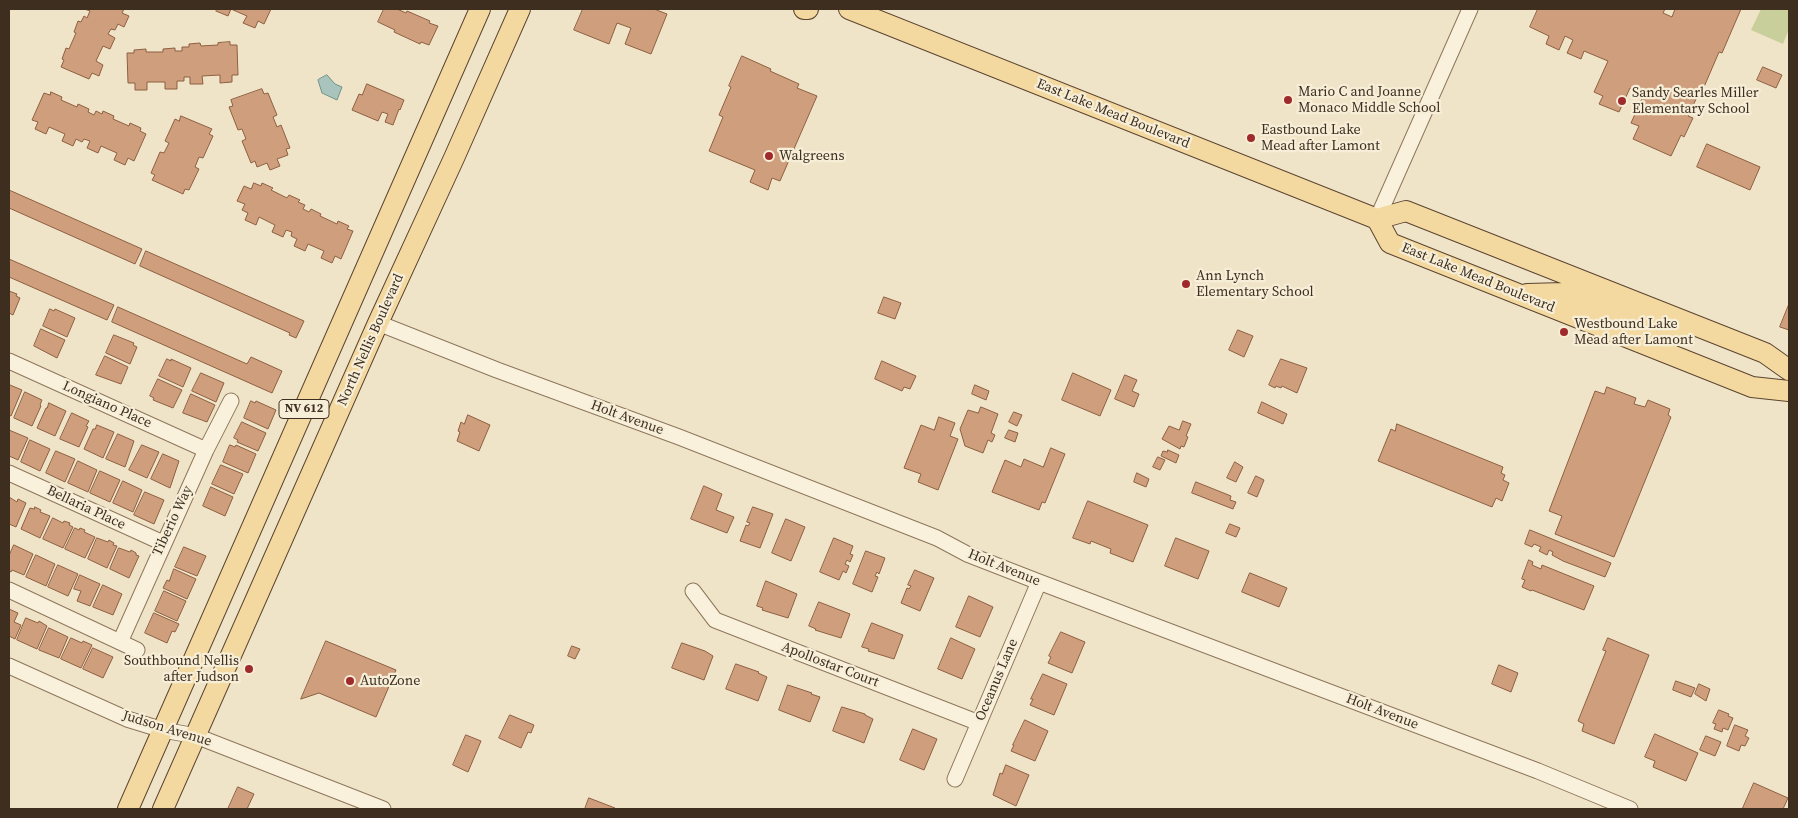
<!DOCTYPE html>
<html>
<head>
<meta charset="utf-8">
<style>
	body { margin:0 }
	#map { position:relative; width:1798px; height:818px; overflow:hidden; background:#f0e4c8; font-family:"Source Serif 4",serif }
	canvas { display:block }
	.frame { position:absolute; inset:0; border:10px solid #3d2e20; pointer-events:none }
</style>
</head>
<body>
<div id="map">
<canvas width="1798" height="818"></canvas>
<div class="frame"></div>
</div>
<script>
const c = document.querySelector('canvas').getContext('2d');
c.lineJoin = 'round';
function paint(path, color) {
  c.fillStyle = color;
  c.fill(path, 'evenodd');
}
function strokePath(path, color, width, dash) {
  c.strokeStyle = color;
  c.lineWidth = width;
  c.lineCap = dash ? 'butt' : 'round';
  c.setLineDash(dash || []);
  c.stroke(path);
}
function write(font, color, halo, rows, align = 'center') {
  c.font = font + ' "Source Serif 4",serif';
  c.lineWidth = 4.5;
  c.setLineDash([]);
  c.textBaseline = 'middle';
  c.strokeStyle = halo;
  c.fillStyle = color;
  for (const [text, x, y, turn = 0] of rows) {
    c.save();
    c.translate(x, y);
    c.rotate((+turn || 0) * Math.PI / 180);
    c.textAlign = isNaN(turn) ? turn : align;
    if (halo) c.strokeText(text, 0, 0);
    c.fillText(text, 0, 0);
    c.restore();
  }
}
const green = new Path2D(`
	M1761,9H1789V29L1783,44L1751,30Z`);
const water = new Path2D(`
	M327,75L335,84L342,87L337,100L322,93L318,80Z`);
const building = new Path2D(`
	M88,9H124L122,13L129,16L124,27L118,24L115,30L111,29L108,34L115,38L110,49L103,46L96,61L103,65L99,76L92,73L89,79L61,67L64,60L62,59L66,48L69,49L76,33L74,32L78,21L81,22L84,16L87,18L90,11L87,10Z
	M218,9H271L264,24L258,21L255,28L243,23L247,16L231,9L228,16L216,11Z
	M384,9H397L406,13L407,11L430,21L429,23L438,26L429,45L421,42L420,44L394,32L395,30L378,22Z
	M583,9H654L667,14L651,54L625,44L631,28L617,23L609,44L574,30Z
	M1538,9H1665L1663,13L1672,17L1675,9H1741L1722,53L1719,52L1701,94L1699,93L1688,116L1693,118L1684,137L1681,135L1671,156L1633,139L1639,126L1631,123L1644,94L1630,88L1619,112L1599,104L1603,96L1594,92L1608,61L1584,51L1581,59L1567,53L1573,40L1565,36L1559,50L1546,44L1549,36L1530,27Z
	M230,42V45H237L238,75H232V82L220,83V75L202,76L203,84H190V77H184V81H177V89H165V82H147V90H135V83H128L127,53H134V50L146,49V52H163V49L175,48V51H182V47H189V44L200,43L201,46L218,45V43Z
	M742,56L771,69L770,71L799,84L797,88L817,96L780,181L772,178L768,190L750,182L755,170L709,151L723,117L719,115L731,87L729,86Z
	M1763,67L1782,75L1776,88L1757,80Z
	M367,84L404,100L400,110L399,109L393,125L385,122L388,114L382,112L378,121L352,110L359,94L362,95Z
	M262,89L264,94L268,93L277,115L273,117L277,127L281,125L290,148L286,149L288,155L277,159L280,166L270,170L267,163L257,167L255,161L251,163L242,141L246,139L242,129L238,130L229,107L233,106L231,100Z
	M51,92L62,97L61,100L77,107L78,104L89,109L88,112L94,115L96,111L102,114L103,111L114,116L113,119L129,126L130,123L141,128L140,131L146,134L134,161L128,158L125,165L114,160L117,153L101,146L98,153L87,148L90,141L84,139L82,142L76,139L73,146L62,141L65,134L49,127L46,134L35,129L38,122L32,120L44,93L50,95Z
	M181,116L212,129L209,134L213,136L203,158L199,157L195,167L199,169L189,190L185,189L183,194L152,180L155,175L151,173L160,152L164,153L169,143L165,141L175,119L179,121Z
	M1707,144L1760,167L1750,190L1697,167Z
	M254,183L261,186L262,183L273,188L271,190L287,198L289,195L300,200L298,202L305,205L303,209L309,212L311,209L321,214L320,216L337,224L338,221L349,226L347,229L353,231L341,259L335,256L332,263L321,258L324,251L308,244L305,251L294,246L297,239L291,236L292,232L286,230L283,237L272,232L275,225L259,217L256,225L245,220L248,213L242,210L245,204L237,201L244,186L251,189Z
	M9,190L142,249L135,264L9,208Z
	M146,251L304,321L296,338L289,335L290,333L140,266Z
	M9,259L114,305L107,320L9,277Z
	M9,291L17,294L16,296L20,298L13,315L9,313Z
	M884,297L901,303L895,319L878,313Z
	M1789,304V330L1780,327Z
	M118,307L247,364L251,357L282,371L272,393L112,322Z
	M50,309L54,311L55,309L75,318L67,337L43,326Z
	M41,329L65,340L57,358L34,346Z
	M1238,330L1253,336L1244,357L1229,350Z
	M114,335L134,343L133,345L137,347L130,364L106,353Z
	M105,356L128,367L121,384L96,375Z
	M167,359L171,361V359L191,368L183,387L159,376Z
	M1281,359L1307,368L1297,393L1282,386L1281,388L1276,386L1275,388L1269,385Z
	M882,361L916,376L910,389L904,387L902,391L875,379Z
	M201,373L224,383L216,402L192,391Z
	M1073,373L1111,390L1100,416L1062,400Z
	M1125,375L1137,380L1132,391L1139,394L1134,407L1115,399Z
	M158,379L182,390L173,408L153,400L154,398L150,396Z
	M10,385L22,390L11,416L9,415V387Z
	M975,385L989,391L986,400L972,394Z
	M1607,387L1636,398L1634,404L1645,407L1648,400L1670,409L1668,415L1671,417L1614,557L1555,534L1562,516L1549,511L1595,391L1604,394Z
	M25,392L42,400L40,405L41,406L32,426L14,418Z
	M191,394L215,405L207,422L183,413Z
	M251,401L255,403L256,401L276,410L268,429L244,418Z
	M1262,402L1287,414L1283,424L1258,413Z
	M49,403L66,411L55,436L37,428L46,408H47Z
	M981,407L998,414L991,433L995,435L992,442L988,440L983,453L965,446L960,429L968,410L978,413Z
	M1014,412L1022,415L1017,426L1009,422Z
	M72,413L89,421L86,426L88,427L79,447L60,439Z
	M468,415L490,425L479,451L457,441L460,432L458,431L461,422L464,424Z
	M939,417L955,423L950,436L958,439L938,490L918,482L921,474L904,468L921,425L934,430Z
	M1183,421L1191,424L1186,436L1188,437L1184,447L1181,446L1180,449L1162,439L1169,426L1179,430Z
	M242,422L266,433L258,451L237,442L238,440L234,438Z
	M1397,424L1503,467L1501,473L1505,475L1503,480L1509,483L1502,501L1496,498L1492,507L1378,461L1391,429L1395,431Z
	M97,425L114,432L103,458L84,449L93,429H95Z
	M9,430L28,438L18,460L9,456Z
	M1009,430L1018,433L1015,442L1005,438Z
	M118,434L134,441L125,467L106,459Z
	M30,440L50,449L40,471L21,462Z
	M142,445L159,452L147,478L129,470Z
	M230,445L235,447L236,445L256,454L248,473L223,462Z
	M1051,448L1065,454L1045,503L1042,502L1039,510L992,492L1005,460L1021,467L1024,459L1043,467Z
	M1168,450L1179,455L1176,463L1161,456L1163,451L1167,452Z
	M56,451L75,459L65,482L46,473Z
	M163,454L179,461L170,488L151,479Z
	M1158,457L1165,460L1160,470L1153,467Z
	M78,461L97,470L88,492L68,483Z
	M1235,462L1243,467L1236,482L1227,478Z
	M221,465L243,474L234,494L212,484Z
	M100,471L120,480L110,502L90,493Z
	M1137,473L1149,479L1146,487L1134,482Z
	M1256,476L1264,480L1257,497L1248,493Z
	M123,481L142,490L133,512L113,503Z
	M1196,482L1231,496L1230,500L1236,502L1233,509L1192,493Z
	M704,486L722,494L716,510L734,517L727,533L691,519Z
	M211,487L233,497L225,516L203,506Z
	M145,492L164,500L154,524L134,515Z
	M9,497L17,502L18,499L26,503L16,527L9,524Z
	M1088,501L1148,525L1133,562L1110,553L1111,549L1091,541L1090,544L1073,538Z
	M35,507L41,510L40,512L50,516L40,538L21,529L30,508L34,509Z
	M753,507L773,514L760,548L740,541L746,525L748,526L750,523L747,522Z
	M53,518L63,523L64,521L70,523L69,525L73,527L63,548L43,539Z
	M786,519L805,527L791,561L772,553Z
	M1230,524L1240,528L1236,537L1226,533Z
	M75,528L79,530L80,528L85,530L84,532L95,537L85,558L65,549Z
	M1530,530L1611,563L1605,577L1563,561L1552,555L1553,552L1549,550L1547,555L1539,551L1541,547L1534,544L1532,547L1525,544Z
	M97,538L108,542L109,540L114,543L113,545L117,546L107,568L88,559Z
	M834,538L853,546L850,554L853,555L850,562L847,560L845,564L849,566L846,573L843,571L839,580L820,572Z
	M1176,538L1209,551L1198,579L1165,566Z
	M14,545L33,554L24,575L12,570L11,572L9,571V556Z
	M184,547L206,556L197,576L175,567Z
	M119,548L130,552L131,550L136,553V555L139,556L129,578L110,569Z
	M866,551L885,558L879,574L877,572L875,576L878,577L872,592L853,584Z
	M36,555L55,564L46,586L26,577Z
	M1529,560L1533,562L1532,565L1541,569L1542,565L1594,586L1584,610L1532,590L1531,591L1522,587L1525,580L1522,579Z
	M58,565L78,574L68,596L48,587Z
	M174,569L196,579L187,599L163,588L167,580L169,581Z
	M915,570L934,578L920,611L901,603L907,588L909,589L911,586L908,585Z
	M1250,573L1287,588L1279,607L1242,592Z
	M80,575L100,584L90,606L77,601L81,591L74,589Z
	M766,581L797,594L788,618L762,610L763,608L757,606Z
	M103,585L122,594L113,615L93,607Z
	M164,591L186,601L177,621L155,611Z
	M969,596L993,607L980,637L956,627Z
	M819,602L850,614L841,638L815,630L816,629L809,626Z
	M9,609L18,613L14,622L21,625L15,639L9,636Z
	M154,613L179,624L175,632L172,631L167,643L145,633Z
	M26,618L38,623L39,621L47,626L37,649L17,640Z
	M872,623L903,635L894,659L868,651L869,649L862,647Z
	M49,628L68,637L59,658L39,650Z
	M1061,632L1085,642L1072,673L1048,663L1051,657L1049,656Z
	M71,638L82,643L83,641L92,645L81,668L61,659Z
	M951,638L975,649L962,679L938,669Z
	M1608,638L1649,655L1614,744L1582,731L1584,724L1578,721L1606,651L1603,650Z
	M326,641L396,670L376,717L319,693L301,699Z
	M682,643L705,651L713,656L704,680L672,668Z
	M572,646L580,649L575,659L568,656Z
	M93,648L113,657L103,678L83,669Z
	M736,664L759,672L758,673L767,677L758,701L726,689Z
	M1499,665L1518,673L1511,692L1492,684Z
	M1043,674L1067,684L1054,715L1030,705L1033,699H1031Z
	M1676,681L1695,688L1691,697L1673,690Z
	M1699,684L1710,689L1706,701L1695,694Z
	M788,685L812,693L811,694L820,697L810,722L779,710Z
	M842,707L865,714V715L873,719L864,743L833,731Z
	M1719,710L1729,714L1728,716L1733,718L1728,730L1723,728L1722,732L1714,729L1716,724L1713,723Z
	M510,715L534,725L531,733L528,732L521,748L499,738Z
	M1025,720L1048,731L1035,761L1011,751L1014,745H1013Z
	M1735,725L1748,730L1745,736L1749,738L1745,746L1741,745L1739,751L1727,746Z
	M913,729L937,739L924,770L900,760Z
	M1655,734L1698,753L1686,781L1653,767L1655,761L1645,757Z
	M466,735L481,741L468,772L453,765Z
	M1706,736L1721,742L1715,756L1700,750Z
	M1006,765L1029,775L1016,806L993,795L1000,773L1002,774Z
	M1754,783L1788,798L1783,809H1746L1743,808Z
	M238,787L254,794L247,809H228Z
	M589,798L615,808L614,809H585Z`);
const minor = new Path2D(`
	M1377,219L1470,9
	M378,323L497,370L679,437L937,538L967,554L1039,582L1538,771L1630,809
	M9,361L206,450
	M9,473L163,543
	M9,590L137,650
	M693,591L715,620L979,723
	M120,642L206,450L231,401
	M9,666L127,719L163,730L196,736L383,809
	M955,779L1039,582`);
const major = new Path2D(`
	M804,9H808
	M849,9L1377,219L1406,211L1765,353L1789,370
	M1377,219L1390,243L1752,387L1789,391
	M1527,294L1564,293L1654,327L1676,334L1684,330L1689,323
	M128,809L480,9
	M163,809L378,323L454,158L520,9`);
const markers = [
	[1288,100,5,"#9e2a2b"],
	[1622,101,5,"#9e2a2b"],
	[1251,138,5,"#9e2a2b"],
	[769,156,5,"#9e2a2b"],
	[1186,284,5,"#9e2a2b"],
	[1564,332,5,"#9e2a2b"],
	[249,669,5,"#9e2a2b"],
	[350,681,5,"#9e2a2b"]
];
const shields = [
	[304,409,50]
];
const shieldNames = [
	["NV 612",304,409]
];
const poiNames = [
	["Mario C and Joanne",1298,92],
	["Monaco Middle School",1298,108],
	["Sandy Searles Miller",1632,93],
	["Elementary School",1632,109],
	["Eastbound Lake",1261,130],
	["Mead after Lamont",1261,146],
	["Walgreens",779,156],
	["Ann Lynch",1196,276],
	["Elementary School",1196,292],
	["Westbound Lake",1574,324],
	["Mead after Lamont",1574,340],
	["Southbound Nellis",239,661,"right"],
	["after Judson",239,677,"right"],
	["AutoZone",360,681]
];
const streetNames = [
	["East Lake Mead Boulevard",1113,114,22],
	["East Lake Mead Boulevard",1478,278,22],
	["North Nellis Boulevard",371,340,-66],
	["Longiano Place",107,405,24],
	["Holt Avenue",627,418,20],
	["Bellaria Place",86,508,25],
	["Tiberio Way",173,521,-65],
	["Holt Avenue",1004,568,22],
	["Apollostar Court",830,665,21],
	["Oceanus Lane",997,680,-67],
	["Holt Avenue",1382,712,21],
	["Judson Avenue",167,729,17]
];
paint(green, '#c9cf9b');
paint(water, '#a9c4bc');
strokePath(water, '#6f938a', 1);
paint(building, '#cf9f7d');
strokePath(building, '#8d5f41', 1);
strokePath(minor, '#8d765c', 17);
strokePath(major, '#5b4430', 22);
strokePath(minor, '#faf1dc', 15);
strokePath(major, '#f3d9a0', 20);
for (const [x, y, r, color] of markers) {
  const dot = new Path2D();
  dot.arc(x, y, r, 0, 2 * Math.PI);
  c.fillStyle = color;
  c.fill(dot);
  strokePath(dot, '#f7eed8', 2);
}
for (const [x, y, w] of shields) {
  const box = new Path2D();
  box.roundRect(x - w / 2, y - 9.5, w, 19, 4);
  c.fillStyle = '#f7eed8';
  c.fill(box);
  strokePath(box, '#3d2e20', 1);
}
write('bold 12px', '#3d2e20', null, shieldNames);
write('14px', '#3d2e20', '#f7eed8', poiNames, 'left');
write('14px', '#3d2e20', '#f7eed8', streetNames);
</script>
</body>
</html>
